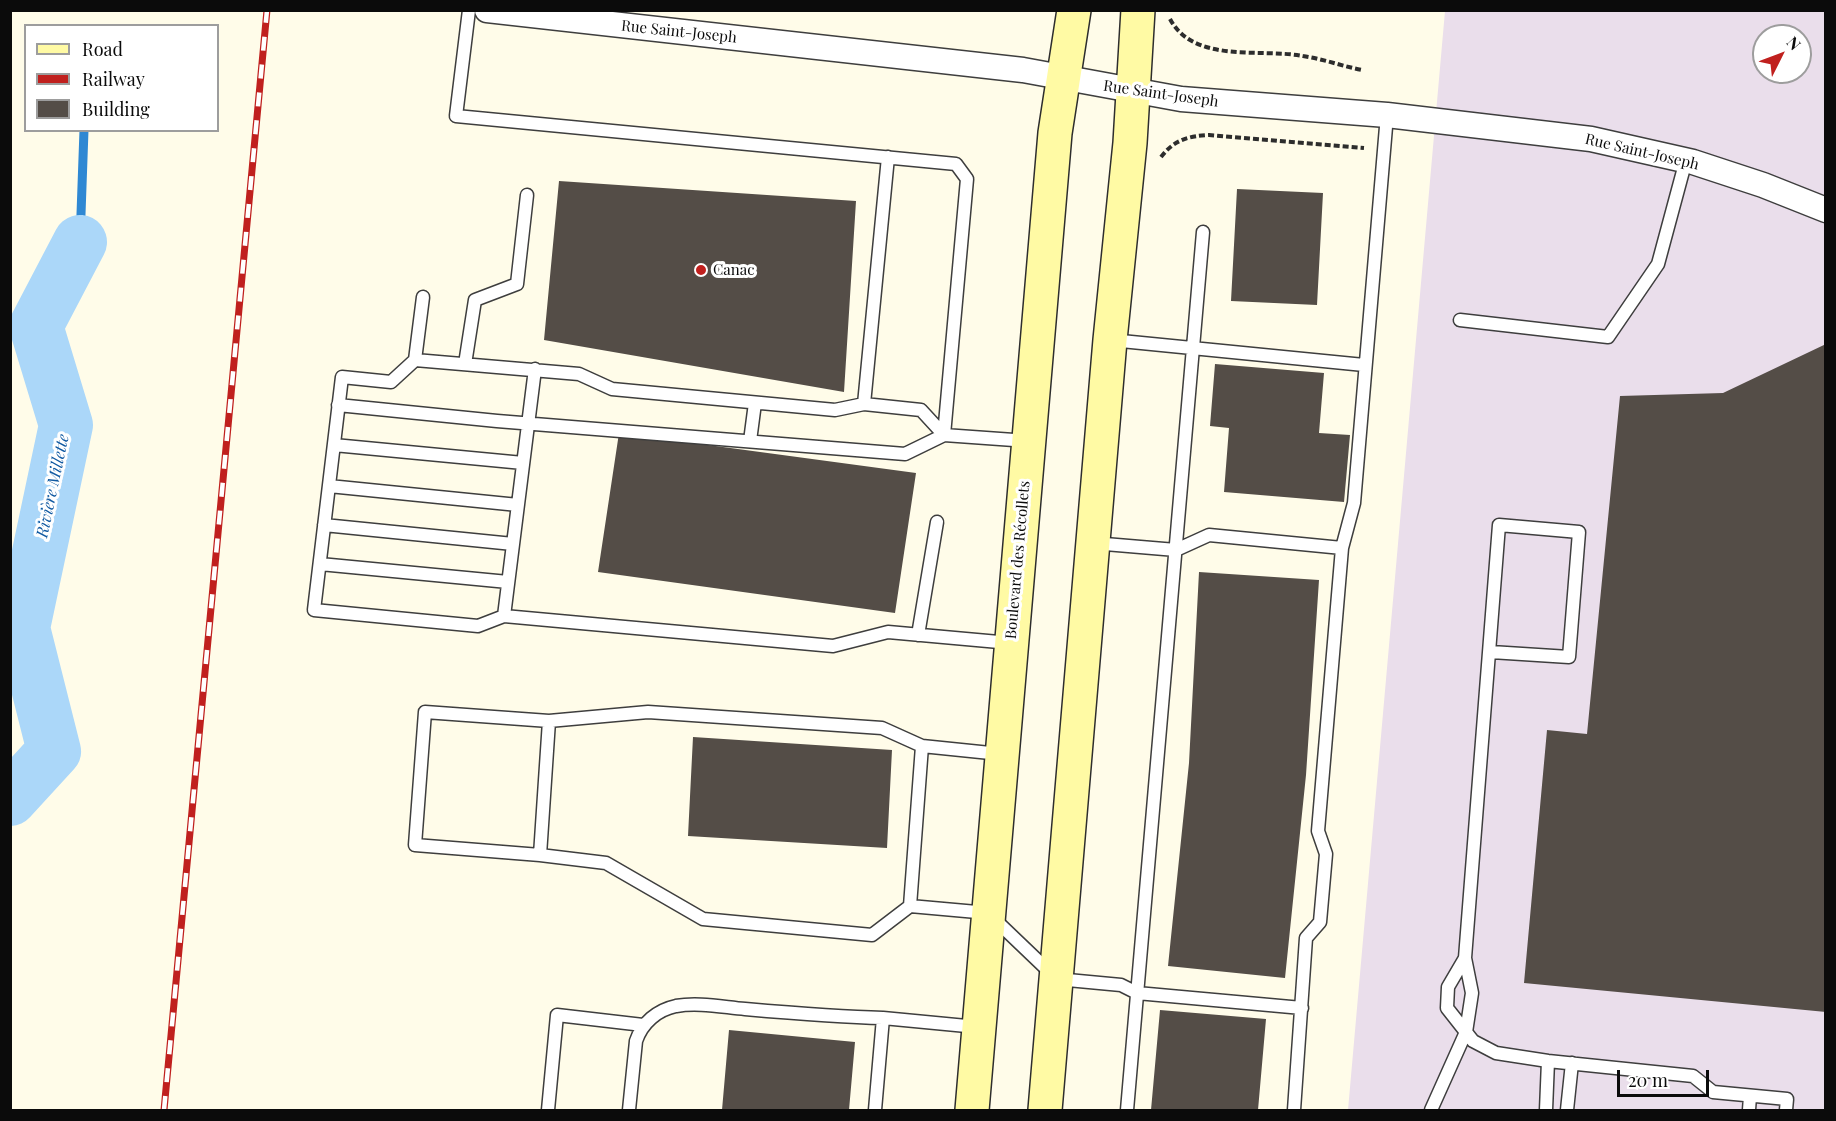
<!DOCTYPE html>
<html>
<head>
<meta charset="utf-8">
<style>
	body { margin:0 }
	#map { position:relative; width:1836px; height:1121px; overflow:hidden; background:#fffce9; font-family:"Playfair Display",serif }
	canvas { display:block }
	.frame { position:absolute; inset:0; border:12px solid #0b0b0b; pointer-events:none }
	.legend { position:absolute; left:24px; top:24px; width:195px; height:108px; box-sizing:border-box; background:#fff; border:2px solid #9d9d9d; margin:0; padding:8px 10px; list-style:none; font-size:18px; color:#0b0b0b }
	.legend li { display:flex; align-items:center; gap:12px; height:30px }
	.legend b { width:30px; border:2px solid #9d9d9d }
	.north { position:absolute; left:1752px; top:24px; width:60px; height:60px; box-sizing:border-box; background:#fff; border:2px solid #9d9d9d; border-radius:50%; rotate:48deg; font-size:16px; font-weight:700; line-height:24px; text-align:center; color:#0b0b0b }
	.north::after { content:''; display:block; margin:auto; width:21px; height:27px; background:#c0201e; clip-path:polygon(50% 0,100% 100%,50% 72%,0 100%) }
	.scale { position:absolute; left:1617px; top:1070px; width:92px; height:27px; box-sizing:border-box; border:3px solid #0b0b0b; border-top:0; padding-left:8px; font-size:18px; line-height:21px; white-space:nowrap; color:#0b0b0b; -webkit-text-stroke:4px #fff; paint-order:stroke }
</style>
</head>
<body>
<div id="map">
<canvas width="1836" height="1121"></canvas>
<div class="frame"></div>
<ul class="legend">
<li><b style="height:8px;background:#fffaa4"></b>Road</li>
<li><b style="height:8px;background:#c0201e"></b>Railway</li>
<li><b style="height:16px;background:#544d47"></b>Building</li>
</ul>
<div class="north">N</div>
<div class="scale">20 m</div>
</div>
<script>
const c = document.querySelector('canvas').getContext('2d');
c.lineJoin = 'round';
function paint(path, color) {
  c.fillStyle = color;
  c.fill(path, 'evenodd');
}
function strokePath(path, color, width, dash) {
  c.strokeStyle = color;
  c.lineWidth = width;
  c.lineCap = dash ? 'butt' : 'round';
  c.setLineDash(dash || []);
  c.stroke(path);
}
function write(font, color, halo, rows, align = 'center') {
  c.font = font + ' "Playfair Display",serif';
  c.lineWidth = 6;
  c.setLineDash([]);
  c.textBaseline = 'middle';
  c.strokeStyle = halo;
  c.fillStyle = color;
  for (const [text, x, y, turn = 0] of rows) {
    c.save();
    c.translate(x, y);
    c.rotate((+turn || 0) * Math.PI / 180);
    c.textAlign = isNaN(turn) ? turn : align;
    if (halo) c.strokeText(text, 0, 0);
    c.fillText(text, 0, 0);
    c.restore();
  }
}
const industrial = new Path2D(`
	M1445,11H1825V1110H1348ZM1764,36H1800V72H1764Z`);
const stream = new Path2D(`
	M80,242L84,130`);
const river = new Path2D(`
	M10,799L54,751L23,628L66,425L36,326L80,242`);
const building = new Path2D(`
	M559,181L856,201L844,392L544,340Z
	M1237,189L1323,193L1317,305L1231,301Z
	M1826,344V1012L1524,983L1547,730L1587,734L1620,396L1723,393Z
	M1215,364L1324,373L1319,433L1350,435L1344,502L1224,492L1229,428L1210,426Z
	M619,433L916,473L895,613L598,572Z
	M1199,572L1319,580L1306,775L1285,978L1168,966L1189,763Z
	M693,737L892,750L887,848L688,836Z
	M1160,1010L1266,1019L1258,1110H1151Z
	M729,1030L855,1042L849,1110H722Z`);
const path = new Path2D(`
	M1170,19C1194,64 1260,48 1303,56C1323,59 1342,66 1362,70
	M1161,157C1174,140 1188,136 1209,135L1364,148`);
const lane = new Path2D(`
	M469,10L456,116L956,164L967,179L944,435L1028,441
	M1460,320L1608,337L1658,264L1686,160
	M1111,340L1364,365
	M415,360L423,297
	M465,364L475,300L517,284L527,195
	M535,369L504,616L833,646L888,632L1010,643
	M338,405L497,421L905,454L944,435L921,410L864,404L888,157
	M750,441L755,403
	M334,445L523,463
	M329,486L518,505
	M324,525L513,544
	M1093,543L1176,550L1209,535L1342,548L1318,831L1326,854L1320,922L1306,938L1294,1110
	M1342,548L1354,503L1387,115
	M320,564L508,582
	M504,616L478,626L314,610L342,377L391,382L415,360L579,374L612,389L835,410L864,404
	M918,635L937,522
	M1000,754L922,746L910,906L988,913L1057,979L1121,985L1137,993L1302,1008
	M540,855L415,845L425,712L549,721
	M910,906L872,935L703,919L606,863L540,855L549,721L648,712L882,728L922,746
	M1465,958L1499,525L1579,532L1569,657L1491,652
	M548,1110L557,1015L643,1025
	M629,1110L636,1041C642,1023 657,1010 676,1006C698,1002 722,1007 745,1009C791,1013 837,1017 883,1018
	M875,1110L883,1018L977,1027
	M1127,1110L1203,232
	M1431,1110L1466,1032L1472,993L1465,958L1448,987L1447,1008L1473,1041L1496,1053L1548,1061L1693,1076L1713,1092L1787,1099L1786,1110
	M1546,1110L1548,1061
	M1567,1110L1572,1063
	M1749,1110L1750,1096`);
const street = new Path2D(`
	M487,10L1023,70L1181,99L1387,115L1591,139L1693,162L1763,185L1826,210`);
const secondary = new Path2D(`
	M972,1110L1055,133L1074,10
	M1045,1110L1110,340L1130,143L1138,10`);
const rail = new Path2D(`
	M164,1110L267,10`);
const markers = [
	[701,270,6,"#c0201e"]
];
const streetNames = [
	["Rue Saint-Joseph",679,32,6],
	["Rue Saint-Joseph",1161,94,8],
	["Rue Saint-Joseph",1642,152,13],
	["Boulevard des Récollets",1018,560,-85]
];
const poiNames = [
	["Canac",713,270]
];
const waterNames = [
	["Rivière Millette",53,486,-78]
];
paint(industrial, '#eadeeb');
strokePath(stream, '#2f88d3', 9);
strokePath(river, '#abd7f9', 54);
paint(building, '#544d47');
strokePath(lane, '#3e3e3e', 15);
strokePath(street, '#3e3e3e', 27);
strokePath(secondary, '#2d2d2d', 36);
strokePath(path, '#2d2d2d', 4, [6, 3]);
strokePath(lane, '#fff', 12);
strokePath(street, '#fff', 24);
strokePath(secondary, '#fffaa4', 33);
strokePath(rail, '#c0201e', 7);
strokePath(rail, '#fff', 4.5, [14]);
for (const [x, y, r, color] of markers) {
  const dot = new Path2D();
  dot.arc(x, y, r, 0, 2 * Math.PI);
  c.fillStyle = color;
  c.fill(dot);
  strokePath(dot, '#fff', 2);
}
write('15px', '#0b0b0b', '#fff', streetNames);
write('15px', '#0b0b0b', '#fff', poiNames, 'left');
write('italic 16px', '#1059a1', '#fff', waterNames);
</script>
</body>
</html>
